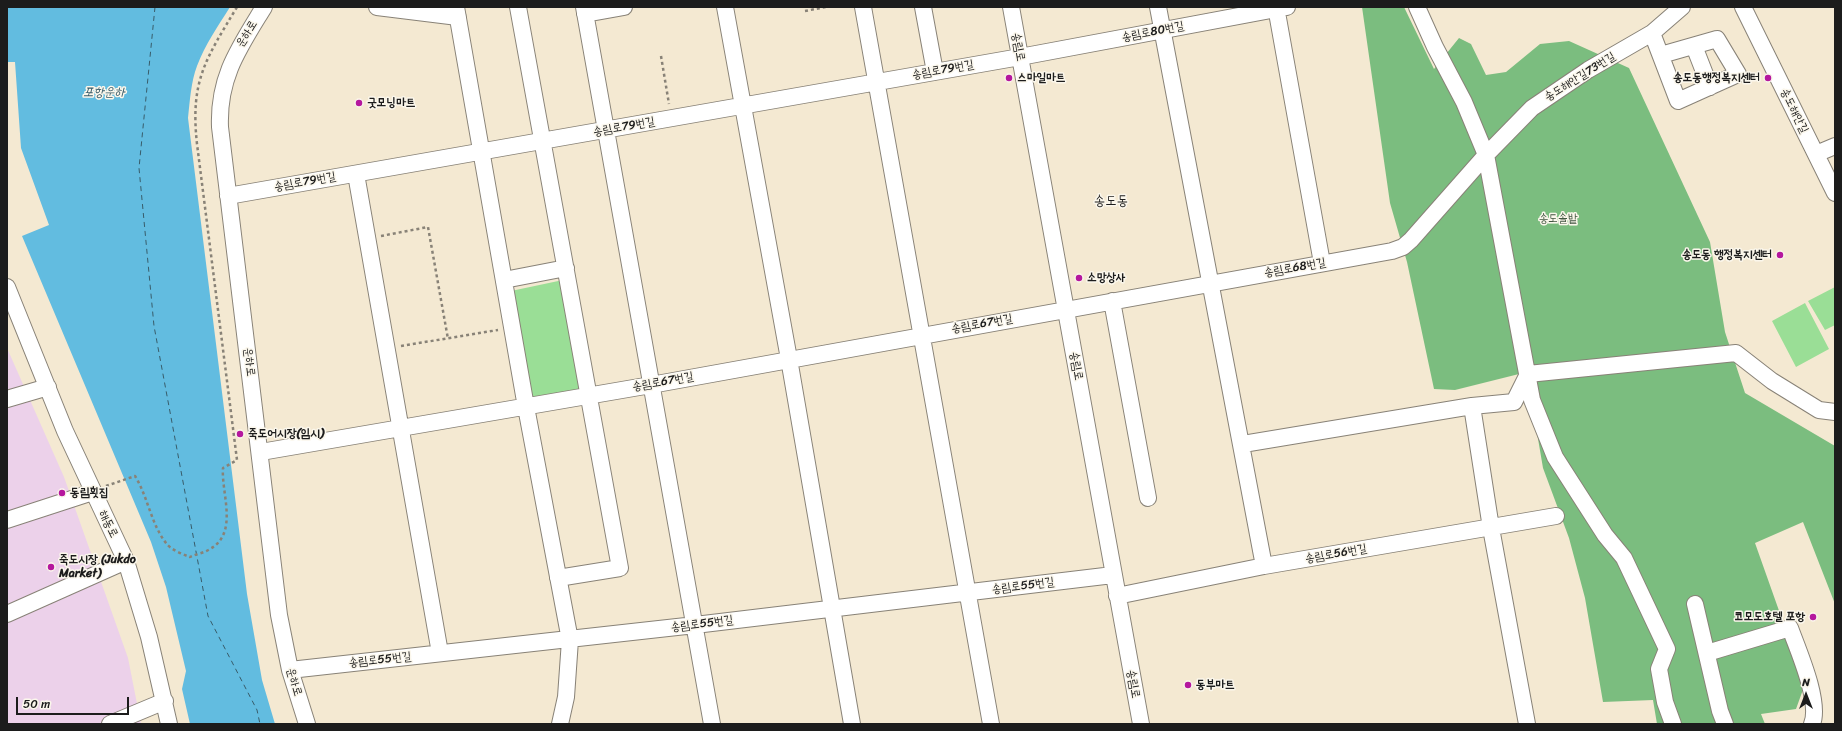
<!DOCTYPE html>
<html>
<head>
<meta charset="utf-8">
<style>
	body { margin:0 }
	#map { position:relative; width:1842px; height:731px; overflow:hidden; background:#f4e9d2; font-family:Sriracha,sans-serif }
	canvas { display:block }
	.frame { position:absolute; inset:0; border:8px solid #1c1c1c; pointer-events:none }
	.north { position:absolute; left:1786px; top:675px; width:40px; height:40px; -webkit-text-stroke:3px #fbf7ec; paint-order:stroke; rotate:0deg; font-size:11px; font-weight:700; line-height:16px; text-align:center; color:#1c1c1c }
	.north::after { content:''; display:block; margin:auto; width:14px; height:18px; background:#1c1c1c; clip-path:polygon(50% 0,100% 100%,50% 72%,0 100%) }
	.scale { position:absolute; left:16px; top:697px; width:113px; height:18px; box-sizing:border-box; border:2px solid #1c1c1c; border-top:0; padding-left:5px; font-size:12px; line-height:14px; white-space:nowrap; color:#1c1c1c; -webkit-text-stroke:3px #fbf7ec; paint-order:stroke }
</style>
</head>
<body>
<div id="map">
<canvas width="1842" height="731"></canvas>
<div class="frame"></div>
<div class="north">N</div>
<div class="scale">50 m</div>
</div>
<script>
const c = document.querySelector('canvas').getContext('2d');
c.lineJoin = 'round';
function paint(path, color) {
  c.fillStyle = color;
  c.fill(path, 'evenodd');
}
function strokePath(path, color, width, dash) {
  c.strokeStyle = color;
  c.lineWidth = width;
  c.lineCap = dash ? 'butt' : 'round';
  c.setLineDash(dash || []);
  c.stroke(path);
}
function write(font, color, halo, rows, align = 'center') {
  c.font = font + ' Sriracha,"Poor Story",sans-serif';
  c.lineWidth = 3;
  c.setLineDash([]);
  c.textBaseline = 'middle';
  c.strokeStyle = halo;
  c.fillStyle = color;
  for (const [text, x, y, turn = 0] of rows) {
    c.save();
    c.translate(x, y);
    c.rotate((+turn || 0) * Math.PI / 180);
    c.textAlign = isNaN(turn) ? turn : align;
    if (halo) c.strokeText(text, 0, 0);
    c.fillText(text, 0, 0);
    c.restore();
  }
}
const built = new Path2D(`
	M7,348L64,477L128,658L141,724H7Z`);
const green = new Path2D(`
	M563,280L582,390L530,399L511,291Z
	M1835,287V325L1825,330L1808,301Z
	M1805,303L1829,349L1796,367L1772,321Z`);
const forest = new Path2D(`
	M1362,7H1404L1434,69L1459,38L1471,44L1486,75L1506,72L1540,44L1569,41L1629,68L1710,242L1725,332L1745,393L1835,446V604L1803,522L1755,543L1805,684L1796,709L1761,714L1765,724H1657L1653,700L1603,702L1585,598L1569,538L1543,468L1536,427L1519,374L1455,390L1434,389L1407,262L1390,203Z`);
const water = new Path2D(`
	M7,7H230C218,26 205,45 197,66C191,82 190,100 188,118L247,594L262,680L275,724H190L182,689L186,671L166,587L151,542L22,236L49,225L21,148L15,62H7Z`);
const ferry = new Path2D(`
	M155,7L139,168L154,326L208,616L257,710L260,724`);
const path = new Path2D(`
	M805,11L826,7
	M661,56L669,104
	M381,236L428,227L448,339
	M401,346L498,330
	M106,486L135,476C148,497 151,524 166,543C171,550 182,554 190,557C196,554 204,553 210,549C239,533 221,493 223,468L237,460L197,144C190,80 206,59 237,7`);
const minor = new Path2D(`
	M264,7C239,48 218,77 220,127L279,615L290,670L307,724
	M377,7L458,17
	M456,7L526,407L570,640L566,697L560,724
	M518,7L620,568L558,578
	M584,7L712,724
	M725,7L789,359L852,724
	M863,7L991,724
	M923,7L935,72
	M1011,7L1141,724
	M1158,7L1264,566
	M1276,7L1322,263
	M1417,7L1435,47L1464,102L1486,155L1532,400L1555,457L1605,535L1624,558L1667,649L1659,669L1665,702L1673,724
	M1743,7L1835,193
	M585,14L624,7
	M1652,33L1678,101L1738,74L1717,39L1661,55
	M1694,46L1710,87
	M1816,154L1835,146
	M356,174L440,653
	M228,196L1020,57L1287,7
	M504,280L566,268
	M7,287L65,431L126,561L149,637L169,724
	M1112,301L1148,498
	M1528,374L1736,353L1772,381L1819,410L1835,412
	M7,399L48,387
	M1472,406L1491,528L1527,724
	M1243,444L1472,406L1514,402L1528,374
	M261,452L651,385L1392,251L1403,247L1411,240L1486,155L1532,108L1588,70L1652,33L1682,7
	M7,520L93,492
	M1117,596L1264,566L1556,516
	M1695,604L1720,711L1725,724
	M7,614L126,561
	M1707,653L1790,628C1798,650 1821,702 1812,724
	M290,670L695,625L1113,575
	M110,724L165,701`);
const markers = [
	[1009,78,4,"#b5179e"],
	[1768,78,4,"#b5179e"],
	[359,103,4,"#b5179e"],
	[1780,255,4,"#b5179e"],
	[1079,278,4,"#b5179e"],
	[240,434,4,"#b5179e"],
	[62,493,4,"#b5179e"],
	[51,567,4,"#b5179e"],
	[1813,617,4,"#b5179e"],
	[1188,685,4,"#b5179e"]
];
const streetNames = [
	["송림로80번길",1153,32,-11],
	["운하로",247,34,-58],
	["송림로",1018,47,80],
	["송림로79번길",943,70,-10],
	["송도해안길73번길",1580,77,-32],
	["송도해안길",1794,111,64],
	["송림로79번길",624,127,-10],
	["송림로79번길",305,182,-10],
	["송림로68번길",1295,268,-10],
	["송림로67번길",982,324,-10],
	["운하로",249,362,83],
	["송림로",1076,366,80],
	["송림로67번길",663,382,-10],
	["해동로",108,524,64],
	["송림로56번길",1336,554,-10],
	["송림로55번길",1023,586,-7],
	["송림로55번길",702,624,-7],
	["송림로55번길",380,660,-6],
	["운하로",294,682,74],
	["송림로",1133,684,80]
];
const poiNames = [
	["스마일마트",1017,78],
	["송도동행정복지센터",1760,78,"right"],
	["굿모닝마트",367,103],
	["송도동 행정복지센터",1772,255,"right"],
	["소망상사",1087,278],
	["죽도어시장(임시)",248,434],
	["동림횟집",70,493],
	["죽도시장 (Jukdo",59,560],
	["Market)",59,574],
	["코모도호텔 포항",1805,617,"right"],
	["동부마트",1196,685]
];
const parkNames = [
	["송도솔밭",1558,219]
];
const waterNames = [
	["포항운하",104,93]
];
const quarterNames = [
	["송도동",1111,201]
];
paint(built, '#ecd1ea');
paint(green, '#9ade96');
paint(forest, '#7bbd7f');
paint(water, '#62bce0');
strokePath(ferry, '#385c6a', 1, [5, 4]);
strokePath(minor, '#888277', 18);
strokePath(path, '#888277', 2.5, [3, 3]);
strokePath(minor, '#fff', 16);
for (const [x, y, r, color] of markers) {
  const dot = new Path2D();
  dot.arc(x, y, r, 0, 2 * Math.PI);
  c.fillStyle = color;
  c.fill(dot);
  strokePath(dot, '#fbf7ec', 1.5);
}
write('12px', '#1c1c1c', '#fbf7ec', streetNames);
write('bold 12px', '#1c1c1c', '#fbf7ec', poiNames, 'left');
write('12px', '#425641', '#fbf7ec', parkNames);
write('italic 13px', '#385c6a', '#fbf7ec', waterNames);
write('14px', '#1c1c1c', '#fbf7ec', quarterNames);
</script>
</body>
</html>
